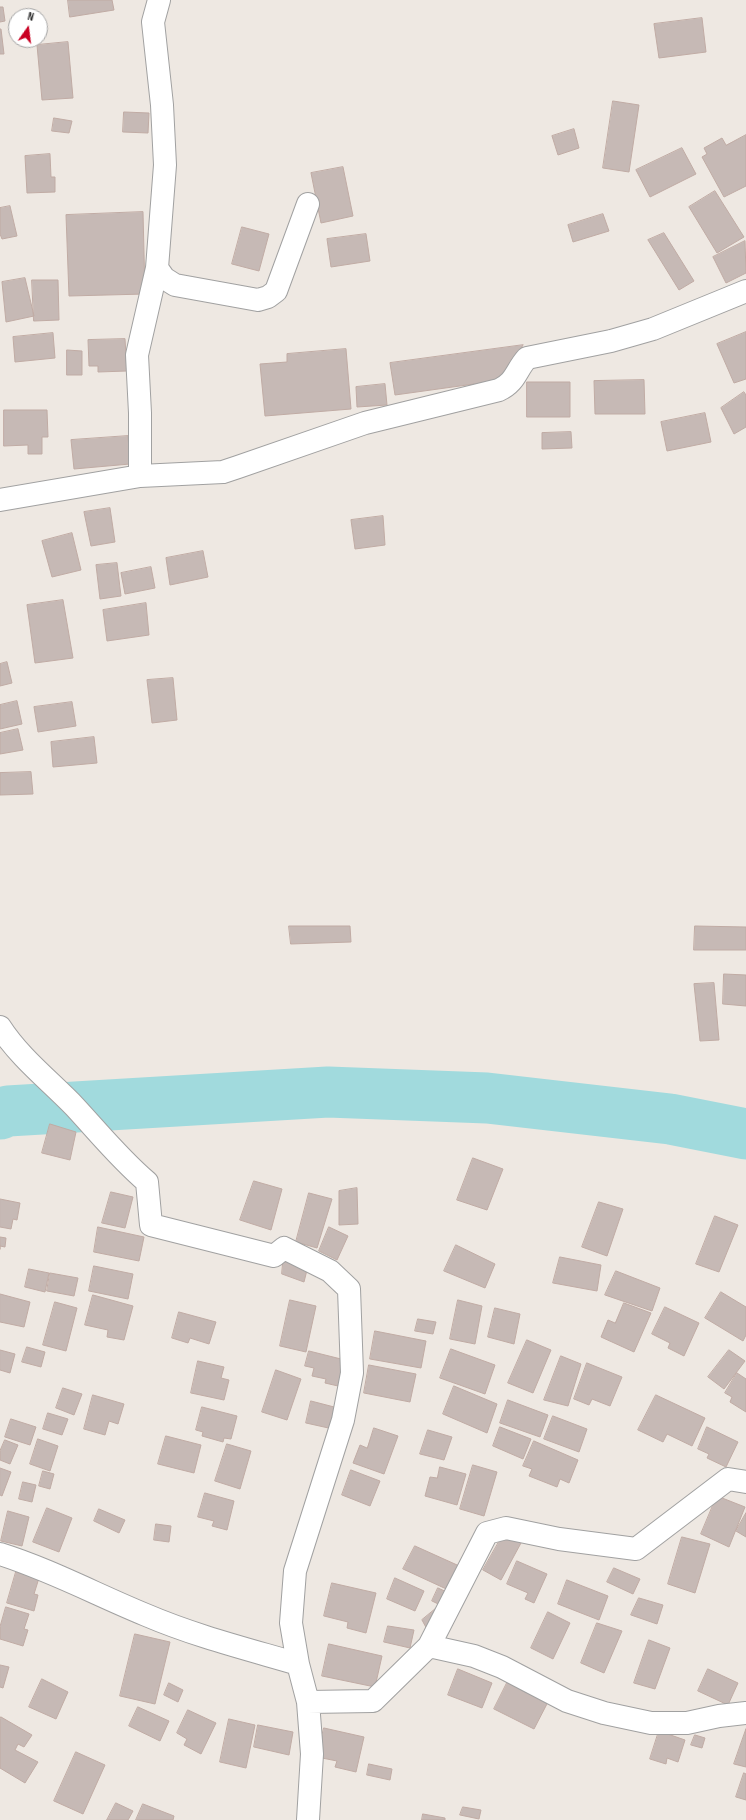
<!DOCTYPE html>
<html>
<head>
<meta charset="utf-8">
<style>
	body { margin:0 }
	#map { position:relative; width:746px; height:1820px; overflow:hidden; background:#eee8e2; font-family:"Sofia Sans Condensed",sans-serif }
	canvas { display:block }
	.north { position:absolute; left:8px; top:8px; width:40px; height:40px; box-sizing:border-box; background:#fff; border:1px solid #a5a5a5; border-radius:50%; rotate:14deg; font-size:11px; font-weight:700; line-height:16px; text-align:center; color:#1d1d1d }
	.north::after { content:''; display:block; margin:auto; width:14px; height:18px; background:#c90022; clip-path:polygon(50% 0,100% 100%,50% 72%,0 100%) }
</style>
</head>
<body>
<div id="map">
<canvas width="746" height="1820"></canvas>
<div class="north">N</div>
</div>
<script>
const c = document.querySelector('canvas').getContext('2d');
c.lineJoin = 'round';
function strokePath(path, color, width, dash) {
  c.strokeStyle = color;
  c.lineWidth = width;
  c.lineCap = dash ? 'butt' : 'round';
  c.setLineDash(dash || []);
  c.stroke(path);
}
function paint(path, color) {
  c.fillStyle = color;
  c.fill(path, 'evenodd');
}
const river = new Path2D(`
	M0,1114L8,1111L328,1092L487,1098L670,1119L746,1134`);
const building = new Path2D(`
	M68,0H112L114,10L70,17Z
	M0,7H3L5,21L0,22Z
	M702,18L706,52L659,58L654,24Z
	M0,29H1L4,54H0Z
	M68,42L73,98L42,100L37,45Z
	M613,101L639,105L629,172L603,168Z
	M124,112L149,113L148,133L123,132Z
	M54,118L72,121L69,133L52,131Z
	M574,129L579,148L558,155L552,136Z
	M746,135V186L724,197L702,157L707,154L704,148L722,138L726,145Z
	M682,148L696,174L650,197L636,170Z
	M50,154L51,177H55V192L27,193L25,156Z
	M343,167L353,216L321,223L311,173Z
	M715,191L744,237L717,253L689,207Z
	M10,206L17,236L2,239L0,234V208Z
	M143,212L145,294L69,296L66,215Z
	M603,214L609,231L573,242L568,225Z
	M242,227L269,234L259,271L232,264Z
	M664,233L694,281L679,290L648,240Z
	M366,234L370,261L331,267L327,239Z
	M745,241L746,273L726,283L713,257Z
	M25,278L34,316L6,322L2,282Z
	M32,280H58L59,320L34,321Z
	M746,332V379L734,383L717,344Z
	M53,333L55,358L15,362L13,337Z
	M125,339L127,371L98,372V366H89L88,340Z
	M523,345L503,380L395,395L390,363Z
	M346,349L351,409L265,416L260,364L287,362V354Z
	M67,350L82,351V375H67Z
	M644,380L645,414H595L594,381Z
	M527,382H570V417H527Z
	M385,384L387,405L357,407L356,387Z
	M744,392L746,395V427L734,434L721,408Z
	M4,410H47L48,437H42V454H28V445L4,446Z
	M705,413L711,442L667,451L661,422Z
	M571,432L572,448L542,449V433Z
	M128,436L130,464L74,469L71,440Z
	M110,508L115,542L91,546L84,512Z
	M383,516L385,545L355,549L351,520Z
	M72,533L81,570L52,577L42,541Z
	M203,551L208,577L170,585L166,558Z
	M117,563L121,596L100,599L96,565Z
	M151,567L155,588L125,594L121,573Z
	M63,600L73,658L35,663L27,605Z
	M146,603L149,635L107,641L103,610Z
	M7,662L12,683L0,686V664Z
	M173,678L177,720L152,723L147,680Z
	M17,701L22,724L0,729V705Z
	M72,702L76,726L38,732L34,707Z
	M18,729L23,750L0,754V733Z
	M94,737L97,763L53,767L51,742Z
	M31,772L33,794L0,795V773Z
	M289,926H350L351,942L291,944Z
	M695,926L746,927V950H694Z
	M724,974L746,975V1006L723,1004Z
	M714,983L719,1040L700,1041L694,984Z
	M50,1124L76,1132L70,1160L42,1153Z
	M473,1158L503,1169L487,1210L457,1200Z
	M254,1181L282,1189L271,1230L240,1220Z
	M357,1188L358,1224L339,1225V1191Z
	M111,1192L133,1197L125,1228L102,1223Z
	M309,1193L332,1199L317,1248L296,1242Z
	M0,1199L20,1203L17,1220L13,1219L11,1229L0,1227Z
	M599,1202L623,1209L607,1256L582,1247Z
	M715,1216L738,1225L719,1272L696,1264Z
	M98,1227L144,1237L139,1261L94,1252Z
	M329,1227L348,1236L337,1260L319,1251Z
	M0,1237L6,1238L5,1247L0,1246V1249Z
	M456,1245L495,1264L485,1288L444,1271Z
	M284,1252L309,1262L304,1282L282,1274Z
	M560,1257L601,1265L597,1291L553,1283Z
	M94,1266L133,1274L128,1299L89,1291Z
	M29,1269L49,1273L45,1292L25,1287Z
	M616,1271L660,1288L652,1311L605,1295Z
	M50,1273L78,1278L74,1296L47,1291Z
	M721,1292L746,1307V1335L743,1341L705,1318Z
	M0,1294L30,1302L24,1327L0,1322Z
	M93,1295L133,1306L124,1340L107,1337L108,1330L85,1325Z
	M290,1300L316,1306L306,1352L280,1346Z
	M458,1300L482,1306L475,1344L450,1339Z
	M55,1302L77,1308L66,1351L43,1345Z
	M624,1303L651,1313L634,1352L601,1337L608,1320L615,1323Z
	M665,1307L699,1323L684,1356L668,1348L670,1343L652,1334Z
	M495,1308L520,1314L514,1344L488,1337Z
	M179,1312L216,1322L209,1344L190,1338L188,1343L172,1338Z
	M418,1319L436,1322L433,1334L415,1331Z
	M375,1331L426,1341L421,1368L370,1359Z
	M527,1340L551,1350L533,1393L508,1383Z
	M27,1347L45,1352L41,1367L22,1362Z
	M451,1349L495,1365L485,1394L440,1378Z
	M0,1350L15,1354L10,1373L0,1370Z
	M729,1350L745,1361L724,1389L708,1377Z
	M309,1351L345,1360L338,1386L325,1383L326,1379L312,1376L314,1368L305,1366Z
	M561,1356L581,1364L568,1406L544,1400Z
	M198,1361L224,1367L221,1378L229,1380L224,1400L191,1393Z
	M587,1363L622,1377L610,1406L592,1399L589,1405L574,1399Z
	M369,1365L416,1374L410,1402L364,1393Z
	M276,1370L301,1379L287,1420L262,1412Z
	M737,1373L746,1379V1412L730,1402L732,1397L725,1393Z
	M454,1386L497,1404L487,1433L443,1414Z
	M63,1388L82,1394L74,1415L56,1408Z
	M93,1395L124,1404L118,1424L109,1421L105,1435L84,1429Z
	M656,1395L705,1418L692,1446L667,1434L663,1442L638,1430Z
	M508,1400L548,1415L540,1437L500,1423Z
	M311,1401L338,1408L333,1429L306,1423Z
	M202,1407L237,1416L231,1439L224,1438L223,1442L202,1436L203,1432L196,1430Z
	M48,1413L68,1419L62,1435L43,1429Z
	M553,1416L587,1429L579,1452L544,1439Z
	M11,1419L36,1427L30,1445L5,1437Z
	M500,1427L531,1439L523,1459L493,1446Z
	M707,1427L738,1442L726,1467L707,1458L709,1454L698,1449Z
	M374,1428L398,1436L384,1474L353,1463L360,1445L367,1448Z
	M428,1430L452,1437L444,1460L420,1454Z
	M166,1436L201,1445L194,1473L158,1464Z
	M38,1439L58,1446L50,1471L30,1464Z
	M5,1440L18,1445L10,1464L0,1460V1451Z
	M534,1441L578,1460L569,1483L560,1479L557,1487L529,1476L532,1469L523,1466Z
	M227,1444L251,1451L240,1489L215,1481Z
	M473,1465L497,1472L484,1516L460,1509Z
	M440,1467L466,1474L457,1505L425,1496L430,1477L437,1478Z
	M0,1468L11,1472L2,1496L0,1495Z
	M351,1470L380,1481L370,1506L342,1495Z
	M43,1471L54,1474L50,1489L39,1486Z
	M23,1482L36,1485L32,1502L19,1499Z
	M205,1493L234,1501L227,1530L212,1526L214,1521L198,1517Z
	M717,1496L745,1507L729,1547L701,1534Z
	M47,1508L72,1518L59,1552L33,1542Z
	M99,1509L125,1520L119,1533L94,1521Z
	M8,1511L29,1517L22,1546L1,1541Z
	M746,1513V1537L736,1531Z
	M156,1524L171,1526L169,1542L154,1540Z
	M504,1533L521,1543L501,1580L483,1570Z
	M682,1537L710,1544L695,1593L668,1584Z
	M415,1546L466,1569L455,1593L403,1569Z
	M517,1561L547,1574L534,1603L525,1599L528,1593L507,1584Z
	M614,1568L640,1579L633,1594L607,1582Z
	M16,1572L39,1578L34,1594L38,1595L34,1611L7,1603Z
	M395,1578L424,1591L415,1611L387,1599Z
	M567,1580L608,1596L599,1620L558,1604Z
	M332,1583L376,1593L366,1633L347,1628L348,1622L324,1616Z
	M438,1588L460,1598L453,1611L432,1601Z
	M639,1598L663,1605L657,1624L631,1615Z
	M440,1605L429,1633L422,1620Z
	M6,1607L29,1614L24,1629L28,1630L23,1646L0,1639V1627Z
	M548,1612L570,1623L553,1659L531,1648Z
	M597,1623L622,1631L604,1673L581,1663Z
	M388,1626L414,1630L410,1648L384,1642Z
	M135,1634L170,1642L155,1704L120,1696Z
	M649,1640L670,1648L655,1689L634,1683Z
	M329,1644L382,1656L375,1687L322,1676Z
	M0,1665L9,1667L3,1688L0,1687Z
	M458,1669L492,1683L482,1708L448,1695Z
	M708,1669L738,1683L728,1705L698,1691Z
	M42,1679L68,1692L56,1719L29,1707Z
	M509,1679L549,1700L534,1729L494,1709Z
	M169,1683L183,1690L178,1702L164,1695Z
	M138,1707L169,1721L160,1741L129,1726Z
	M188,1710L216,1723L201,1754L184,1745L187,1739L177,1733Z
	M1,1717L32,1735L24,1747L18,1744L15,1750L38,1762L25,1783L0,1768V1719Z
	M229,1719L255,1725L246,1768L220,1762Z
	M258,1725L293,1732L289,1755L254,1747Z
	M324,1728L364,1737L356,1772L335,1767L337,1761L317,1757Z
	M746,1729V1767L734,1764Z
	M659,1731L685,1740L678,1762L667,1758L666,1764L650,1759Z
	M695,1735L705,1738L702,1748L691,1745Z
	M76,1752L105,1765L83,1814L54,1801Z
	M369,1764L392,1769L390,1780L367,1775Z
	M744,1773L746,1774V1800L736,1797Z
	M116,1803L133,1811L128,1820H107Z
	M143,1804L174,1816L173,1820H136Z
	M463,1807L481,1810L479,1819L460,1815Z
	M423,1814L445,1818V1820H422Z`);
const minor = new Path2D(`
	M159,0L153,22L162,105L165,165L157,268L164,278L175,285L258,300L268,297L276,291L308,204
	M140,476V413L137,355L157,268
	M0,500L140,476L223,472L238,467L365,423L499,390C516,382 516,370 527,358L611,341L653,329L746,291
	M0,1027C20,1058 50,1081 75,1107C99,1133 120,1159 147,1182L151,1225L274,1256L284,1248L330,1271L349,1289L352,1373L343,1420L295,1571L291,1623L298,1664L308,1702L312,1754L308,1820
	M0,1554C51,1570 97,1595 146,1615C195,1636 247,1649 298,1664
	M429,1646L474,1656L502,1667L567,1701L604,1713L651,1723H687L719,1716L746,1713
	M308,1702L373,1701L429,1646L487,1533L506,1528L559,1539L636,1549L728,1479L746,1482`);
strokePath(river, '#a1dadd', 51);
paint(building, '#c6b9b5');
strokePath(building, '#c0aba4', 1);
strokePath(minor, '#a1a1a1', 24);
strokePath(minor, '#fff', 22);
</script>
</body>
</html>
